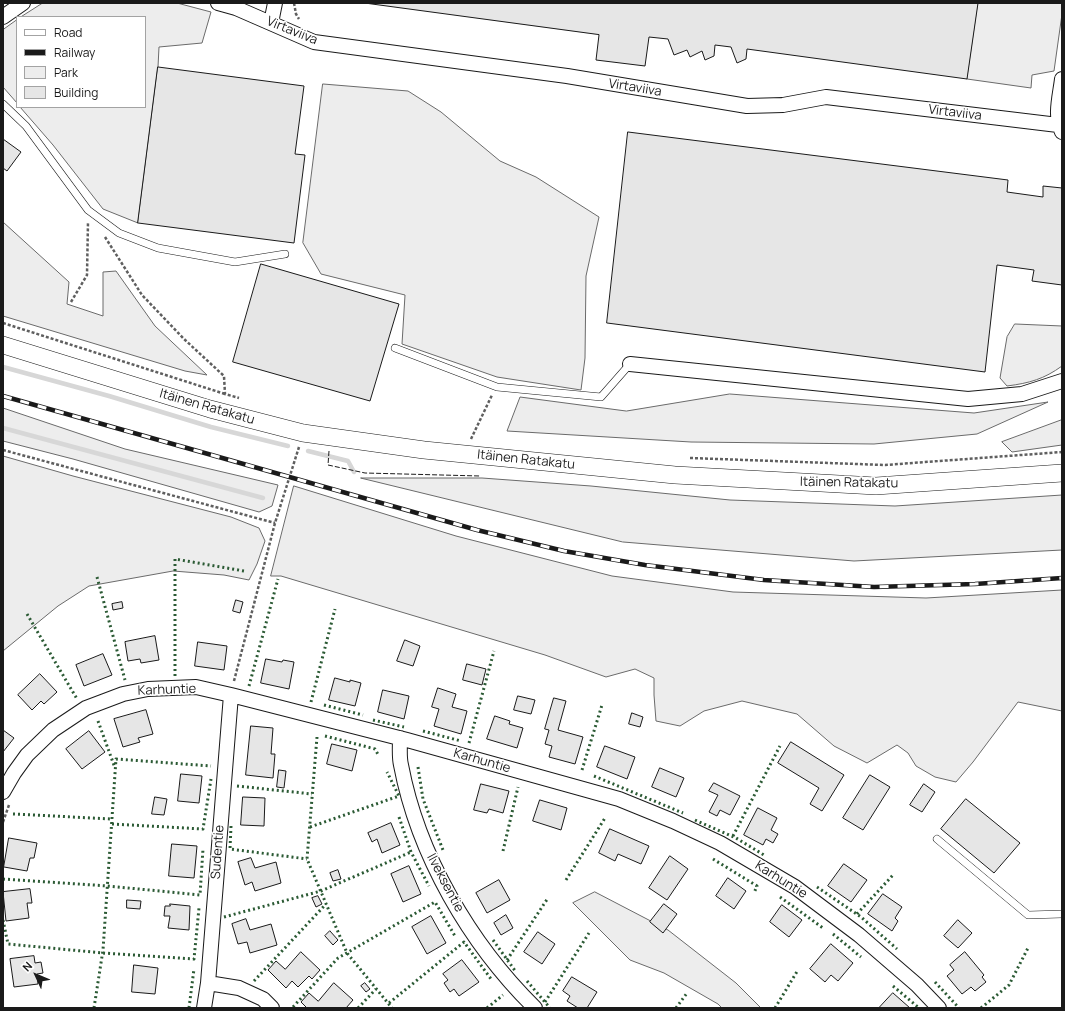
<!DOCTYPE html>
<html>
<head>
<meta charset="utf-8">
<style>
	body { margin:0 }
	#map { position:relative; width:1065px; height:1011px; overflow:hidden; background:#fff; font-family:Manrope,sans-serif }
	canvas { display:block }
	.frame { position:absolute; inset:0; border:4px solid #1a1a1a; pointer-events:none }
	.legend { position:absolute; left:16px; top:16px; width:130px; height:92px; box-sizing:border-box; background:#fff; border:1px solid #a3a3a3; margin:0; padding:5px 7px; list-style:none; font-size:12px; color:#1a1a1a }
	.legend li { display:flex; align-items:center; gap:8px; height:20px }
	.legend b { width:20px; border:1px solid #a3a3a3 }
	.north { position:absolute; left:16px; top:955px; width:40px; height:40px; -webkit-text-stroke:3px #fff; paint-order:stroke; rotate:314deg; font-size:11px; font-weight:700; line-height:16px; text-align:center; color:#1a1a1a }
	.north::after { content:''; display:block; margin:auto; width:14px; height:18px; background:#1a1a1a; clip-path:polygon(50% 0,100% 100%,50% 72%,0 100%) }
</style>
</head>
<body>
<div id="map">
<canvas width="1065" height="1011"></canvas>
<div class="frame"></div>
<ul class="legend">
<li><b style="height:5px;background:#fff"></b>Road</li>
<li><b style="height:5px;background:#1a1a1a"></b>Railway</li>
<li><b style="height:11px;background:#ededed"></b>Park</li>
<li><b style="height:11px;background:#e6e6e6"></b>Building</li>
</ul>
<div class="north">N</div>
</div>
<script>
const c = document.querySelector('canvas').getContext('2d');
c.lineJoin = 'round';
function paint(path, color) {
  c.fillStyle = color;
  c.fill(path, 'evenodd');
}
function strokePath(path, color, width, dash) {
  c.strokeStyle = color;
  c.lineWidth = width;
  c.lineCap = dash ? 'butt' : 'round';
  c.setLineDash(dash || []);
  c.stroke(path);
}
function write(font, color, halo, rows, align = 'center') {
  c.font = font + ' Manrope,sans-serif';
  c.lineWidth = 3;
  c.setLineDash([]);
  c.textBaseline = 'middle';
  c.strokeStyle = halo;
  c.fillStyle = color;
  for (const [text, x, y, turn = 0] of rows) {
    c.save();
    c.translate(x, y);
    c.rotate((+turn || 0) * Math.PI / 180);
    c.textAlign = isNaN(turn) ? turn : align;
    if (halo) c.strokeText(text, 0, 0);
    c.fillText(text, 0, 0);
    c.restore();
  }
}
const green = new Path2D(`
	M43,3H177L211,12L202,43L159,47L158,67L138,223L103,209L53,145L20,107H145V17H21Z
	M978,3H1062V14L1054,71L1032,75L1031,88L967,79Z
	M17,20V103L3,87V30Z
	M323,84L408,91L441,112L500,161L536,177L599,217L586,276L585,358L581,390L497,377L402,344L405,295L321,274L303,243Z
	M3,222L69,282L67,304L103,316V272L116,271L155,326L207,375L185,371L3,316Z
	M1015,324L1062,326V366C1044,379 1030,383 1007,386L1000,378L1007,337Z
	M730,394L974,413L1048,402L977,434L874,444L691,442L507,431L520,397L626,411Z
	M3,408L125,449L278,485L272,506L259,512L73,459L3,441Z
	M1062,420V445L1012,452L1002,442Z
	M3,456L73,476L231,517L259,528L265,541L257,564L249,580L224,575L173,571L89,586L58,606L3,651Z
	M361,478H482L591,486L730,500L895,506L1062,495V550L854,561L623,542Z
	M294,486L456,536L612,576L733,592L926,598L1062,590V711L1018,702L973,762L956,782L935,777L916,766L908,753L897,745L867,763L834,746L797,714L742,701L704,711L680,726L656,721L654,695V678L635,669L606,677L545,655L281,576H271Z
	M595,892L668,930L736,983L761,1008H722L718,1004L664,973L630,960L573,903Z`);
const stream = new Path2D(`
	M3,367L109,396L211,427L288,446
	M3,428L263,498
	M308,451L348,461L354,472`);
const building = new Path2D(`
	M365,3H978L967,79L747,49L746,59L737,63L731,47L715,45L714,56L705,60L702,51L690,57L687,50L674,55L668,39L649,37L645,66L596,60L599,35Z
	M158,67L304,86L295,154L305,155L294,243L138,223Z
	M628,132L1008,180L1007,192L1043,197V186L1062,188V285L1032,281L1034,270L997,265L985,372L607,323Z
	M3,139L21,152L7,171L3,168Z
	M261,264L399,304L370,401L233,362Z
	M236,600L243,602L240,613L233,611Z
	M122,602L123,608L113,610L112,604Z
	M155,636L159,660L141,663L140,659L128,661L125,642Z
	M405,640L420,646L413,666L397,661Z
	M198,642L227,646L224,670L195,666Z
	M103,654L112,675L84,686L76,665Z
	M266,659L282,662L283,660L294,662L289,689L261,683Z
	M467,664L486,669L482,685L463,680Z
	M40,674L57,692L44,704L41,701L32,710L18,695Z
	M335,678L350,682V680L361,683L355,706L329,700Z
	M438,688L456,694L452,707L467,711L461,734L434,726L439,709L432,707Z
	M383,690L409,696L404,719L378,712Z
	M518,696L535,700L531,714L514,710Z
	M554,698L566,701L558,730L583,737L575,764L549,757L552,746L545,744L549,730L545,729Z
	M146,710L153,734L138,738L140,742L123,747L114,719Z
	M632,713L643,717L640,727L629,724Z
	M495,716L510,721L509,724L523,728L517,748L487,739Z
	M251,726L273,728L271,754H275L273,778L246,775Z
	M3,730L14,738L3,752Z
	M89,731L105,752L82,769L66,749Z
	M791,742L844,775L822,811L810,804L819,788L778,763Z
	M332,744L357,750L352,771L327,764Z
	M605,746L635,757L627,779L597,767Z
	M660,768L684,778L676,797L652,787Z
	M279,770L286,771L284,788L277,787Z
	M181,774L202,776L199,803L178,801Z
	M870,775L890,787L863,830L843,818Z
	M714,783L740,796L730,815L720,810L717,816L709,812L718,795L709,791Z
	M481,784L509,791L503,813L489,809L487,813L474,810Z
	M924,784L935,792L922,812L910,805Z
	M155,797L167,799L164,815L152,814Z
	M243,797L265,798L264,826L241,825Z
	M966,799L1020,843L994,873L941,829Z
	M540,800L567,808L561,830L533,821Z
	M758,808L777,818L771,830L778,834L773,843L766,839L763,845L744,835Z
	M391,823L400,845L382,853L377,839L372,842L368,833Z
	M610,829L649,846L641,864L618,854L615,861L599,853Z
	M9,838L37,843L34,858H30L27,871L4,867Z
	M172,844L197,846L194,878L169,876Z
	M670,856L688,869L667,900L649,888Z
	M251,858L255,868L276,862L281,883L255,891L252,882L245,885L238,862Z
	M844,864L867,880L851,902L828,886Z
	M409,866L421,894L403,902L391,874Z
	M338,870L341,879L333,881L330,873Z
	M728,878L746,891L734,909L716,896Z
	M499,880L510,900L487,913L476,893Z
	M30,889L32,903H27L29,918L6,921L3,892Z
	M883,894L902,907L895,918L898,921L892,931L868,914Z
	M318,896L322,904L316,907L312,898Z
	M127,900L141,901L140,909L127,908Z
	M170,904L190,906L189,930L168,928L170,916H164L165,906H170Z
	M664,904L677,914L663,933L650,922Z
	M782,905L802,920L789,937L770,922Z
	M506,915L513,928L501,935L494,923Z
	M431,916L446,943L427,954L412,927Z
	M246,919L250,930L271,924L277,945L250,953L247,942L238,944L232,924Z
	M958,920L972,933L958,948L944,936Z
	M330,931L338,940L333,945L325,936Z
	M538,932L555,944L542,964L524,952Z
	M831,944L853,963L838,981L831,975L825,982L810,969Z
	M301,952L320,970L312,979L309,976L298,987L292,981L286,988L268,970L276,961L285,969Z
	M965,952L984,975L982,977L986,982L975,991L971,987L962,994L947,976L954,970L950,965Z
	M34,956L35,963L41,962L43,973L37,974L38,984L14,987L10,959Z
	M462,960L479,982L459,996L454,989L450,992L444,983L448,980L443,974Z
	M134,965L158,968L155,994L132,992Z
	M572,977L597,992L587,1008H578L567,1001L570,996L563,991Z
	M334,983L353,1000L346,1008H307L301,1002L309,993L318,1001Z
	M365,983L370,989L366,992L361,986Z
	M893,993L910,1008H879Z`);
const path = new Path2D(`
	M294,3L296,14L299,19
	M105,237L142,295L184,339L224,376L225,394L239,398
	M71,302L87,275L88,222
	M3,323L225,394
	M471,439L492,395
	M3,450L275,523
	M690,458L885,465L1062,452
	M234,681L275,523L299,447
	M3,822L9,805`);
const service = new Path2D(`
	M3,104L26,126L88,210L119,233L158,248L235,262L285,254
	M395,348L497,387L601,397L630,364
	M937,839L1028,915L1062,914`);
const minor = new Path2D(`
	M218,3L236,8L314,42L567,76L747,106L783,105L826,97L1058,125
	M3,17L23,3
	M271,23L275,3
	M1062,132C1054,116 1060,96 1062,79
	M630,364L968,399L1022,394L1062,381
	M400,738C400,747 399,757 401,765C418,855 470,944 535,1008
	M3,792L14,773L27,755L53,730L86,708L123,694L148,689L196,687L231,695L407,740L619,799L673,821L720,843L795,887L859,935L917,985L939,1008
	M208,983L239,988L263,999L272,1008
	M204,1008L208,983L231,695`);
const tertiary = new Path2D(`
	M3,345L210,409L303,433L424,450L675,475L876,486L1062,473`);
const rail = new Path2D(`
	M3,396L477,530L564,551L645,565L764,580L874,587L975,584L1062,578`);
const hedge = new Path2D(`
	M97,577L125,680
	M27,614L77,699
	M175,676V559L244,571
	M249,686L278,579
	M311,702L335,609
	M324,705L363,715
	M373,720L404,727
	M98,721L115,768
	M423,731L461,741
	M325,736L375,749L379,756
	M317,737L307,859L347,953L392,1008
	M469,743L494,651
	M418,767L423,799L443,850
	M582,770L602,705
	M594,776L683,813
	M237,786L312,794
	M13,814L112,819
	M399,817L411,852L429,886
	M695,820L736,838L764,855
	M112,824L203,829L211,779
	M231,826L230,849L307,859
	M310,827L399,796L387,772
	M733,836L780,746
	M503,851L518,787
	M713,859L757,886L754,893
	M3,879L108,886L200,895L203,849
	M566,880L605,818
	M817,887L861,917L897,949
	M780,897L823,928
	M857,914L893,875
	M224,917L321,891L411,852
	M3,920L8,944L103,953L194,959L199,908
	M833,934L861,957
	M493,940L516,972
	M507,960L548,898
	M254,981L326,904
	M527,981L550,1008
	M935,982L959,1008
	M893,986L919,1008
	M545,1002L589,933
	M389,1003L464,942L491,979
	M293,1007L338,958L435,902L455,936
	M94,1008L103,950L116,759L211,766
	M189,1008L194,969
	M358,1008L376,989
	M487,1008L503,995
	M676,1008L687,993
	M775,1008L798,970
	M981,1008L1009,985L1028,948`);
const fence = new Path2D(`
	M329,451L328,465L365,473L480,476`);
const streetNames = [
	["Virtaviiva",292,31,22],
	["Virtaviiva",635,88,9],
	["Virtaviiva",955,113,7],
	["Itäinen Ratakatu",207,407,16],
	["Itäinen Ratakatu",526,460,6],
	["Itäinen Ratakatu",849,483,1],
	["Karhuntie",167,690,-2],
	["Karhuntie",482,761,16],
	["Sudentie",218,852,-86],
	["Karhuntie",781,880,32],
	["Ilveksentie",445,883,62]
];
paint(green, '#ededed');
strokePath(green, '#6a6a6a', 1);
strokePath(stream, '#d7d7d7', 4.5);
paint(building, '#e6e6e6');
strokePath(building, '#1a1a1a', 1);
strokePath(service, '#1a1a1a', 8);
strokePath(minor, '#1a1a1a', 16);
strokePath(tertiary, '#1a1a1a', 18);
strokePath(path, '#5f5f5f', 2.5, [3, 2]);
strokePath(service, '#fff', 7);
strokePath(minor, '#fff', 14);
strokePath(tertiary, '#fff', 17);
strokePath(rail, '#1a1a1a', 4.5);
strokePath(rail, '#fff', 3, [9]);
strokePath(hedge, '#2b5a34', 3, [2, 3]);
strokePath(fence, '#1a1a1a', 1, [5, 2]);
write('13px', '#1a1a1a', '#fff', streetNames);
</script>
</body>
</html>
